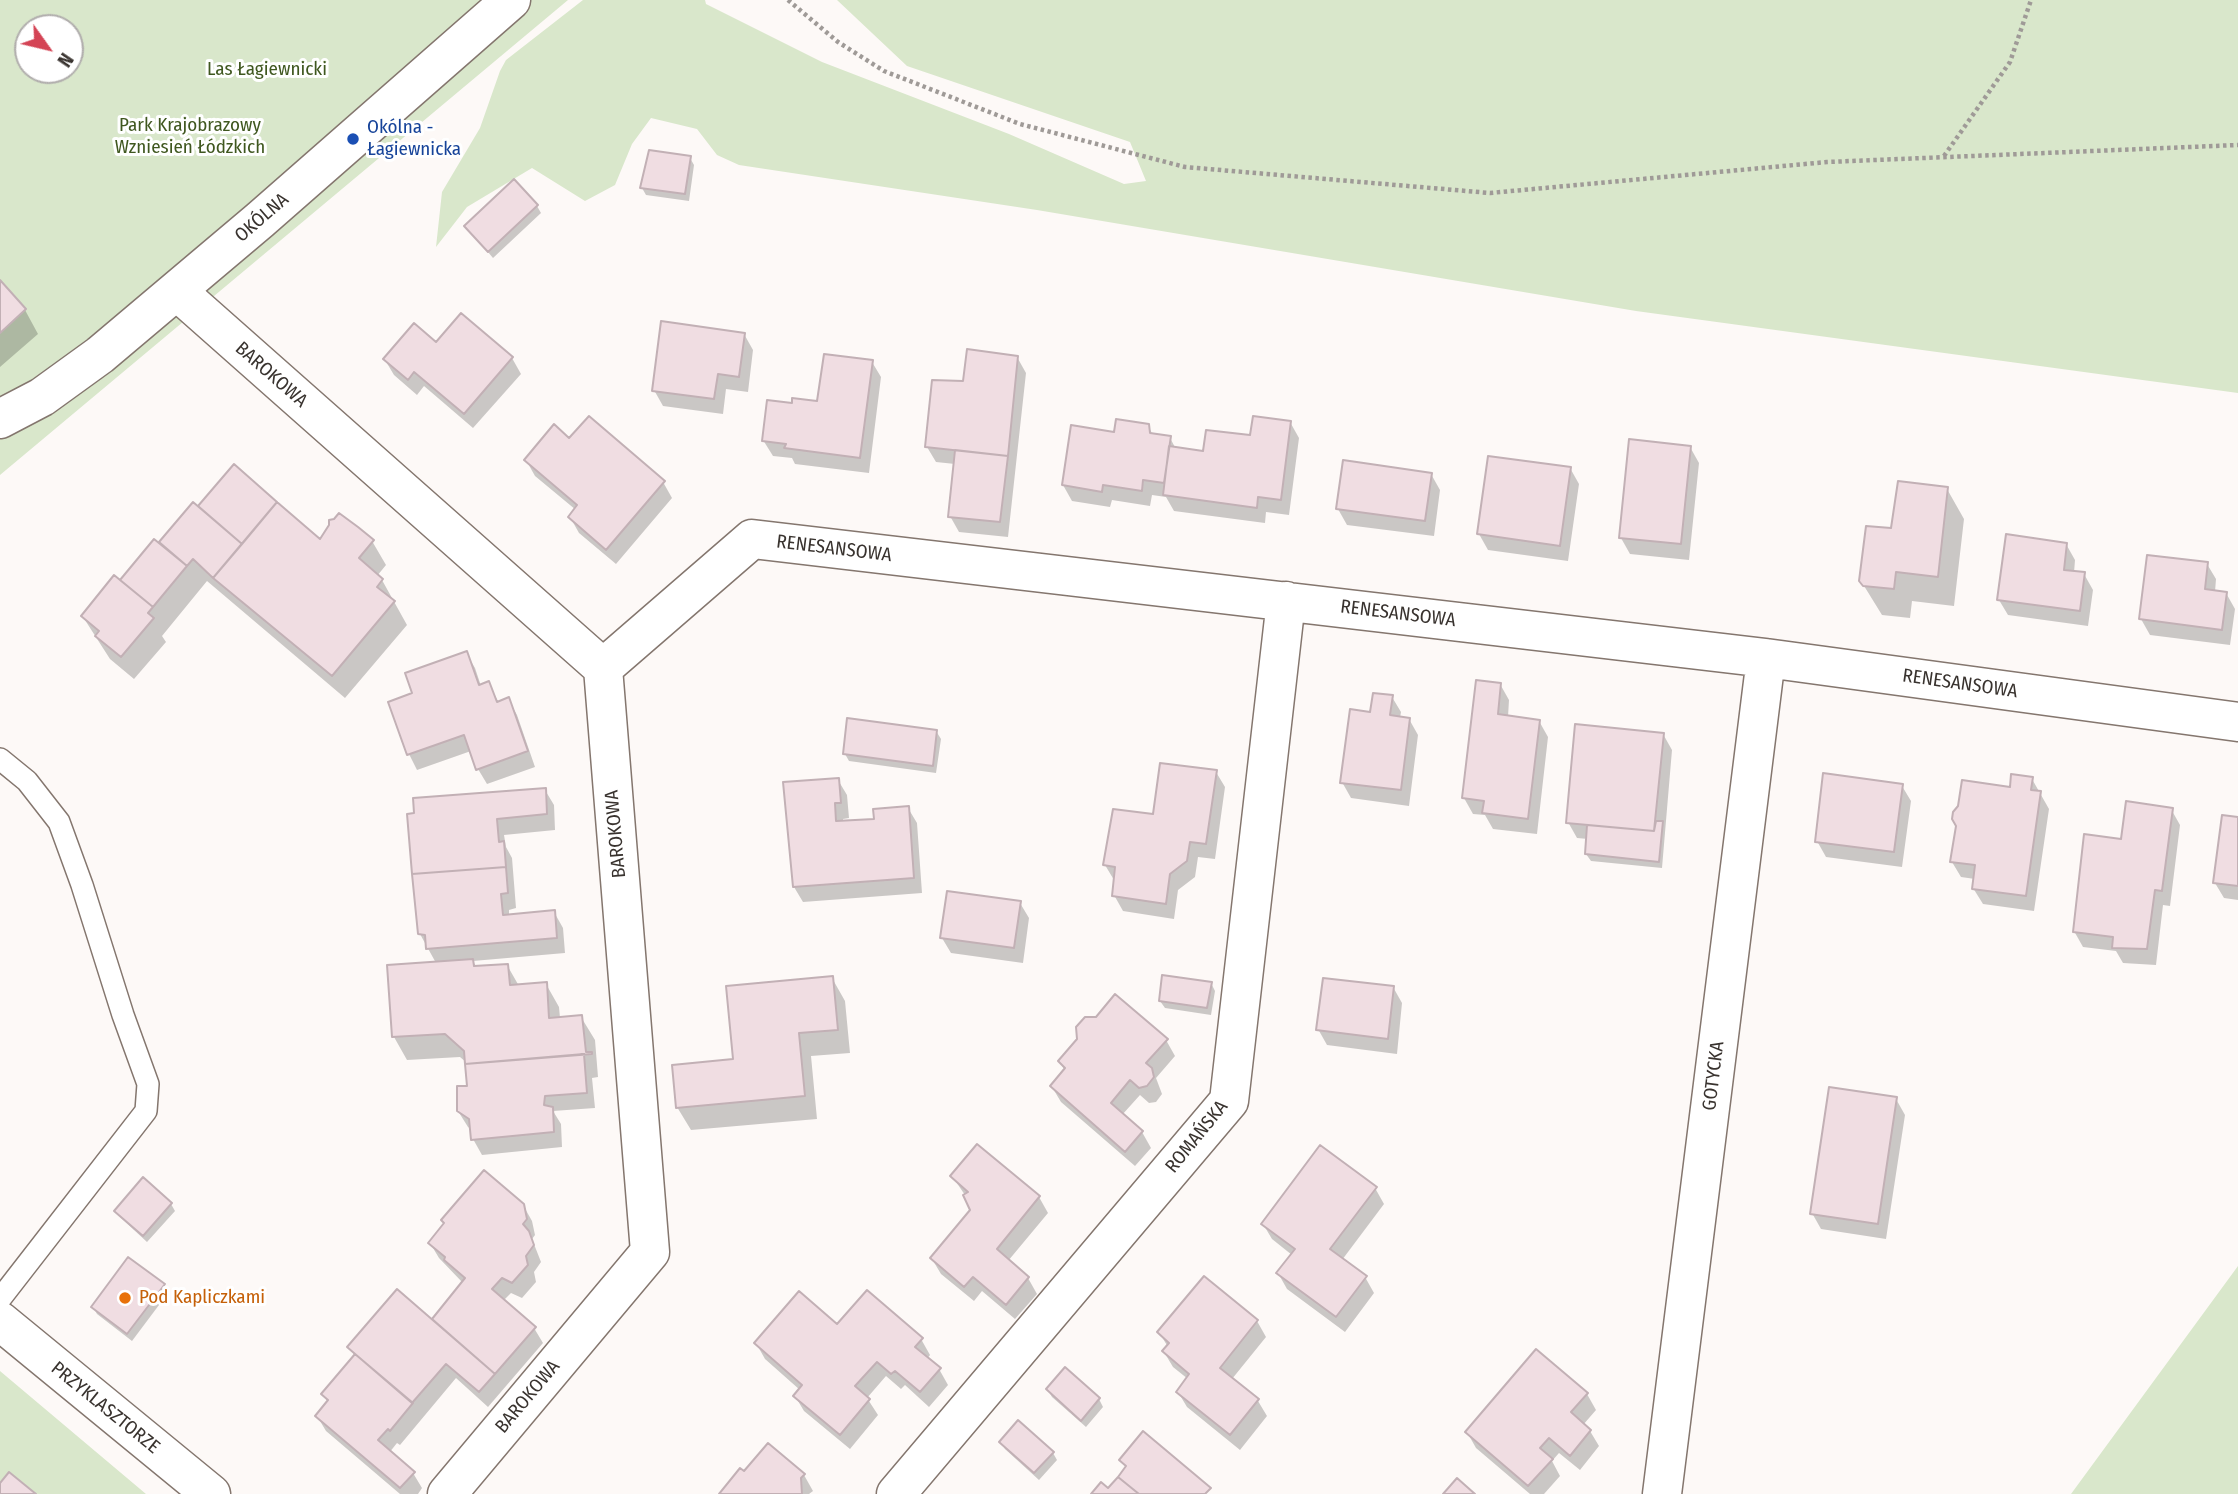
<!DOCTYPE html>
<html>
<head>
<meta charset="utf-8">
<style>
	body { margin:0 }
	#map { position:relative; width:2238px; height:1494px; overflow:hidden; background:#fdf9f7; font-family:"Fira Sans Condensed",sans-serif }
	canvas { display:block }
	.north { position:absolute; left:14px; top:14px; width:70px; height:70px; box-sizing:border-box; background:#fff; border:2px solid #b0adac; border-radius:50%; rotate:124deg; font-size:19px; font-weight:700; line-height:28px; text-align:center; color:#39332f }
	.north::after { content:''; display:block; margin:auto; width:24px; height:32px; background:#d44455; clip-path:polygon(50% 0,100% 100%,50% 72%,0 100%) }
</style>
</head>
<body>
<div id="map">
<canvas width="2238" height="1494"></canvas>
<div class="north">N</div>
</div>
<script>
const c = document.querySelector('canvas').getContext('2d');
c.lineJoin = 'round';
function paint(path, color) {
  c.fillStyle = color;
  c.fill(path, 'evenodd');
}
function strokePath(path, color, width, dash) {
  c.strokeStyle = color;
  c.lineWidth = width;
  c.lineCap = dash ? 'butt' : 'round';
  c.setLineDash(dash || []);
  c.stroke(path);
}
function write(font, color, halo, rows, align = 'center') {
  c.font = font + ' "Fira Sans Condensed",sans-serif';
  c.lineWidth = 6;
  c.setLineDash([]);
  c.textBaseline = 'middle';
  c.strokeStyle = halo;
  c.fillStyle = color;
  for (const [text, x, y, turn = 0] of rows) {
    c.save();
    c.translate(x, y);
    c.rotate((+turn || 0) * Math.PI / 180);
    c.textAlign = isNaN(turn) ? turn : align;
    if (halo) c.strokeText(text, 0, 0);
    c.fillText(text, 0, 0);
    c.restore();
  }
}
const green = new Path2D(`
	M0,0H568L0,475ZM28,28H70V70H28Z
	M583,0H705L706,4L822,62L1009,134L1124,184L1146,181L1130,142L907,66L837,0H2238V393L1636,311L1037,210L739,165L717,155L697,129L651,118L632,144L615,185L585,201L532,168L467,207L436,247L442,192L480,128L500,71L506,60Z
	M2238,1266V1494H2071Z
	M0,1371L146,1494H0Z`);
const shadow = new Path2D(`
	M690,158L694,165L689,201L646,195L642,188Z
	M537,206L541,213L493,258L466,226Z
	M0,283L25,310L38,334L0,367Z
	M744,334L753,350L748,392L726,389L723,414L663,406L654,390Z
	M436,344L512,358L521,374L473,428L424,386L417,395L394,375L385,360Z
	M1017,357L1026,373L1008,537L959,532L950,516L955,464L936,462L927,447L965,383Z
	M872,362L881,377L869,473L795,464L792,458L773,456L763,440L793,405L819,403Z
	M1290,422L1299,438L1289,515L1266,512L1265,523L1174,511L1166,497L1152,495L1150,506L1112,500L1110,507L1072,501L1063,485L1116,434L1148,426L1153,435L1170,438L1176,449L1204,453Z
	M569,440L663,482L672,498L616,564L579,533L570,517L576,510L535,476L526,460Z
	M1690,447L1699,463L1689,560L1630,554L1621,538Z
	M234,467L320,542L372,541L386,565L377,576L382,580L407,625L345,698L207,581L162,636L166,642L134,679L110,659L83,617L159,545L193,505L198,508Z
	M1570,468L1579,484L1568,561L1488,550L1479,534Z
	M1431,474L1440,490L1434,536L1347,525L1338,509Z
	M1947,489L1964,519L1954,606L1912,601L1910,618L1882,615L1861,581L1893,530Z
	M2066,544L2075,560L2074,573L2084,574L2093,590L2088,626L2008,615L1999,600Z
	M2207,564L2216,579L2215,592L2226,593L2235,609L2230,645L2150,635L2141,619Z
	M466,653L475,668L481,686L489,684L499,703L508,699L517,715L535,767L487,784L478,769L471,751L417,770L409,754L414,694Z
	M1500,684L1509,700L1508,717L1539,721L1548,737L1537,834L1493,829L1485,815L1473,814L1464,798Z
	M1392,697L1401,712L1400,718L1409,719L1418,735L1409,806L1351,798L1342,782L1371,714Z
	M936,731L941,739L936,773L849,761L845,754Z
	M1663,734L1672,750L1662,868L1591,861L1586,854L1588,839L1577,838L1568,822Z
	M1216,772L1225,787L1215,859L1198,857L1195,877L1178,890L1174,919L1123,911L1114,895V880L1105,865Z
	M2032,779L2049,809L2034,911L1983,904L1973,888L1975,879L1961,877L1952,862L2011,789Z
	M838,780L847,795L849,818L843,819V823L876,820L908,808L917,823L922,893L803,902L794,887Z
	M1902,786L1911,801L1902,867L1826,857L1817,841Z
	M545,790L554,805L555,830L504,835L506,847L512,858L516,908L509,910V916L554,912L563,928L565,953L473,961L476,967L507,965L519,986L546,984L559,1007L560,1018L581,1017L595,1040L598,1077L592,1078L595,1108L553,1111L561,1124L562,1147L482,1155L473,1139L472,1130L468,1127L458,1111L469,1087L467,1063L460,1057L407,1060L394,1037L436,963L420,934L409,816Z
	M2171,809L2180,825L2170,906L2163,905L2156,965L2123,963L2116,951L2083,947L2074,931L2122,841Z
	M2238,819V900L2224,898L2215,883Z
	M1020,903L1029,918L1023,963L951,953L942,938Z
	M832,978L845,1001L850,1053L811,1056L817,1119L691,1130L677,1107Z
	M1211,983L1215,991L1211,1015L1165,1008L1160,1001Z
	M1393,987L1402,1003L1397,1054L1327,1045L1318,1029Z
	M1166,1040L1175,1056L1156,1078L1162,1094L1156,1102L1149,1103L1140,1095L1122,1115L1142,1132L1151,1148L1135,1166L1061,1102L1052,1087L1065,1071L1060,1062Z
	M1896,1099L1905,1115L1886,1239L1821,1229L1812,1213Z
	M977,1146L1039,1197L1048,1213L1008,1261L1028,1278L1037,1294L1015,1319L982,1291L974,1301L941,1274L932,1259L972,1210L965,1195L952,1176Z
	M1375,1188L1384,1204L1342,1260L1365,1277L1374,1293L1345,1332L1287,1289L1278,1273L1292,1255L1272,1239L1263,1224Z
	M171,1204L175,1211L147,1242L121,1218L116,1211Z
	M523,1205L532,1221L535,1235L532,1239L541,1262L534,1272L536,1282L522,1298L511,1293L503,1301L534,1328L543,1343L488,1407L456,1378L400,1445L397,1443L389,1453L413,1473L422,1488L418,1494H400L326,1431L317,1416L328,1403L323,1394L355,1357L350,1347L432,1322L463,1283L439,1258L430,1243Z
	M163,1285L168,1293L132,1341L97,1314L93,1307Z
	M1257,1321L1266,1337L1232,1379L1258,1401L1267,1416L1240,1450L1187,1407L1178,1392L1188,1379L1173,1367L1164,1352L1168,1347L1159,1332Z
	M837,1326L921,1339L930,1355L927,1359L939,1369L948,1385L929,1407L905,1385L901,1389L886,1376L867,1398L878,1415L850,1449L804,1411L795,1396L800,1390L765,1359L756,1343Z
	M1066,1370L1099,1399L1103,1407L1086,1427L1052,1397L1048,1390Z
	M1587,1394L1596,1410L1583,1425L1590,1431L1599,1446L1580,1470L1559,1453L1552,1461L1560,1476L1544,1494H1530L1476,1448L1467,1432Z
	M1001,1442L1053,1453L1057,1460L1039,1480L1005,1449Z
	M804,1475L813,1491L809,1494H721Z`);
const building = new Path2D(`
	M649,150L691,156L685,194L640,188Z
	M514,179L538,205L488,252L464,226Z
	M0,280L26,309L0,333Z
	M461,313L513,357L464,414L414,372L408,380L383,359L414,323L436,342Z
	M661,321L745,333L739,377L718,374L714,399L652,391Z
	M967,349L1018,356L1008,456L925,447L932,380L963,381Z
	M824,354L873,360L860,458L784,448L786,444L762,441L767,400L792,403V398L817,401Z
	M589,416L665,481L606,550L568,517L577,505L524,460L554,424L569,438Z
	M1253,416L1291,421L1281,500L1258,497L1257,508L1163,495L1169,446L1203,451L1206,430L1250,435Z
	M1116,419L1149,424L1150,433L1171,436L1164,483L1143,480L1142,491L1103,485L1102,492L1062,485L1071,425L1114,432Z
	M1629,439L1691,446L1681,544L1619,538Z
	M955,450L1008,456L1000,522L948,517Z
	M1488,456L1571,467L1560,546L1477,534Z
	M1343,460L1432,473L1425,521L1336,509Z
	M234,464L277,502L242,544L198,506Z
	M1898,481L1948,487L1938,577L1896,572L1894,589L1863,586L1859,581L1866,526L1891,528Z
	M193,502L242,544L213,578L193,559L187,566L159,542Z
	M277,502L320,539L329,525V520L334,519L339,513L358,527L374,540L359,558L383,579L377,587L395,601L332,676L213,578Z
	M2006,534L2067,543L2064,570L2085,572L2080,611L1997,600Z
	M154,539L187,566L153,607L120,580Z
	M2147,555L2208,562L2205,589L2227,592L2222,630L2139,619Z
	M114,575L153,607L148,613L154,618L121,657L95,636L99,631L81,616Z
	M467,651L479,685L489,681L497,702L509,697L528,751L476,770L464,735L407,755L388,702L412,693L405,673Z
	M1476,680L1501,683L1498,714L1540,720L1528,819L1482,813L1484,801L1462,798Z
	M1373,693L1393,695L1390,715L1410,718L1401,790L1340,783L1350,709L1370,712Z
	M847,718L937,730L933,766L843,754Z
	M1575,724L1664,733L1654,831L1566,823Z
	M1160,763L1217,770L1206,844L1190,842L1187,861L1170,874L1166,904L1112,896L1115,867L1103,865L1113,809L1153,814Z
	M1823,773L1903,784L1894,852L1815,842Z
	M2011,774L2033,777L2031,790L2041,791L2026,896L1972,889L1975,865L1950,862L1956,826L1952,819L1953,812L1958,806L1962,780L2010,787Z
	M839,778L841,803H835L836,821L874,819L873,809L909,806L914,878L793,887L783,782Z
	M546,788L547,814L497,819L499,842L504,841L506,867L412,874L407,814L414,813L413,798Z
	M2126,801L2173,808L2162,891L2155,890L2147,949L2112,948L2113,937L2073,932L2084,834L2121,839Z
	M2222,815L2238,817V886L2213,883Z
	M1656,821H1663L1659,862L1585,854L1587,825L1654,831Z
	M506,867L508,893L501,894L503,915L555,910L557,938L426,949L425,935L418,934L412,874Z
	M947,891L1021,901L1014,948L940,938Z
	M473,959L474,966L508,964L510,985L547,982L549,1018L582,1015L586,1052H592V1054L465,1064L464,1051L445,1034L392,1037L387,965Z
	M1162,975L1212,982L1207,1008L1159,1001Z
	M833,976L838,1030L799,1033L805,1096L676,1108L672,1065L733,1059L726,986Z
	M1323,978L1394,986L1388,1039L1316,1030Z
	M1115,994L1168,1039L1146,1063L1152,1068L1154,1077L1147,1086L1139,1088L1130,1080L1111,1103L1143,1131L1125,1152L1050,1086L1065,1068L1058,1061L1077,1039L1076,1027L1085,1017H1096Z
	M584,1054L587,1093L545,1096L544,1105L553,1107L554,1132L471,1140L469,1119L457,1111V1086H467L465,1064Z
	M1829,1087L1897,1097L1878,1224L1810,1214Z
	M977,1144L1040,1196L997,1249L1029,1277L1006,1305L973,1277L964,1287L930,1258L970,1210L963,1195L968,1192L950,1176Z
	M1320,1145L1377,1187L1330,1249L1367,1276L1336,1317L1276,1273L1295,1249L1261,1224Z
	M484,1170L524,1204L527,1219L523,1224L529,1231L534,1245L526,1256L528,1265L512,1283L502,1278L492,1289L536,1327L495,1374L432,1319L465,1278L444,1260L445,1257L428,1243L444,1223L441,1220Z
	M143,1177L172,1203L143,1236L114,1211Z
	M128,1257L165,1284L127,1334L91,1307Z
	M1204,1276L1258,1320L1220,1368L1259,1399L1230,1435L1176,1392L1189,1374L1162,1351L1169,1343L1157,1332Z
	M397,1289L495,1374L479,1392L446,1364L412,1403L347,1347Z
	M867,1290L923,1338L915,1347L941,1368L920,1392L895,1371L891,1374L877,1362L855,1386L870,1399L840,1435L793,1396L802,1385L754,1343L799,1291L837,1324Z
	M1536,1349L1588,1393L1571,1412L1591,1430L1570,1456L1549,1438L1540,1448L1553,1459L1528,1486L1465,1432Z
	M355,1354L413,1403L390,1431L388,1429L378,1440L415,1472L400,1488L315,1416L328,1400L321,1394Z
	M1065,1367L1100,1398L1081,1421L1046,1389Z
	M1018,1420L1054,1452L1034,1473L999,1442Z
	M1143,1431L1211,1488L1205,1494H1139L1118,1477L1126,1466L1119,1460Z
	M768,1443L805,1474L801,1478L802,1494H719L740,1468L744,1471Z
	M9,1472L36,1494H0V1483Z
	M1118,1477L1139,1494H1091L1101,1482L1108,1488Z
	M1457,1478L1475,1494H1443Z`);
const path = new Path2D(`
	M788,0L838,42L884,71L1020,124L1185,167L1490,193L1827,162L2238,145
	M1944,156L2010,62L2031,0`);
const service = new Path2D(`
	M0,759L27,781L59,822L82,885L123,1015L148,1084L146,1111L0,1299`);
const minor = new Path2D(`
	M177,291L603,668L650,1252L447,1494
	M603,668L752,539L1766,658L2238,722
	M0,1321L211,1494
	M896,1494L1229,1101L1286,601
	M1662,1494L1766,658`);
const tertiary = new Path2D(`
	M0,419L42,397L100,355L260,220L511,0`);
const markers = [
	[353,139,7,"#1a4fb4"],
	[125,1298,7,"#e8710a"]
];
const parkNames = [
	["Las Łagiewnicki",267,70],
	["Park Krajobrazowy",190,126],
	["Wzniesień Łódzkich",190,148]
];
const transitNames = [
	["Okólna -",367,128],
	["Łagiewnicka",367,150]
];
const streetNames = [
	["OKÓLNA",262,218,-41],
	["BAROKOWA",271,375,41],
	["RENESANSOWA",834,549,7],
	["RENESANSOWA",1398,614,7],
	["RENESANSOWA",1960,684,8],
	["BAROKOWA",616,834,-95],
	["GOTYCKA",1714,1076,-83],
	["ROMAŃSKA",1197,1137,-51],
	["BAROKOWA",528,1397,-50],
	["PRZYKLASZTORZE",105,1408,39]
];
const foodNames = [
	["Pod Kapliczkami",139,1298]
];
paint(green, '#d9e7cb');
paint(shadow, '#0003');
paint(building, '#f0dde2');
strokePath(building, '#c2b0b5', 2);
strokePath(service, '#84766e', 24);
strokePath(minor, '#84766e', 41);
strokePath(tertiary, '#84766e', 41);
strokePath(path, '#9f9a97', 4.5, [3.5, 3.5]);
strokePath(service, '#fff', 21);
strokePath(minor, '#fff', 38);
strokePath(tertiary, '#fff', 38);
for (const [x, y, r, color] of markers) {
  const dot = new Path2D();
  dot.arc(x, y, r, 0, 2 * Math.PI);
  c.fillStyle = color;
  c.fill(dot);
  strokePath(dot, '#fff', 2.5);
}
write('19px', '#3f571f', '#fff', parkNames);
write('19px', '#164399', '#fff', transitNames, 'left');
write('19px', '#39332f', '#fff', streetNames);
write('19px', '#c56008', '#fff', foodNames, 'left');
</script>
</body>
</html>
